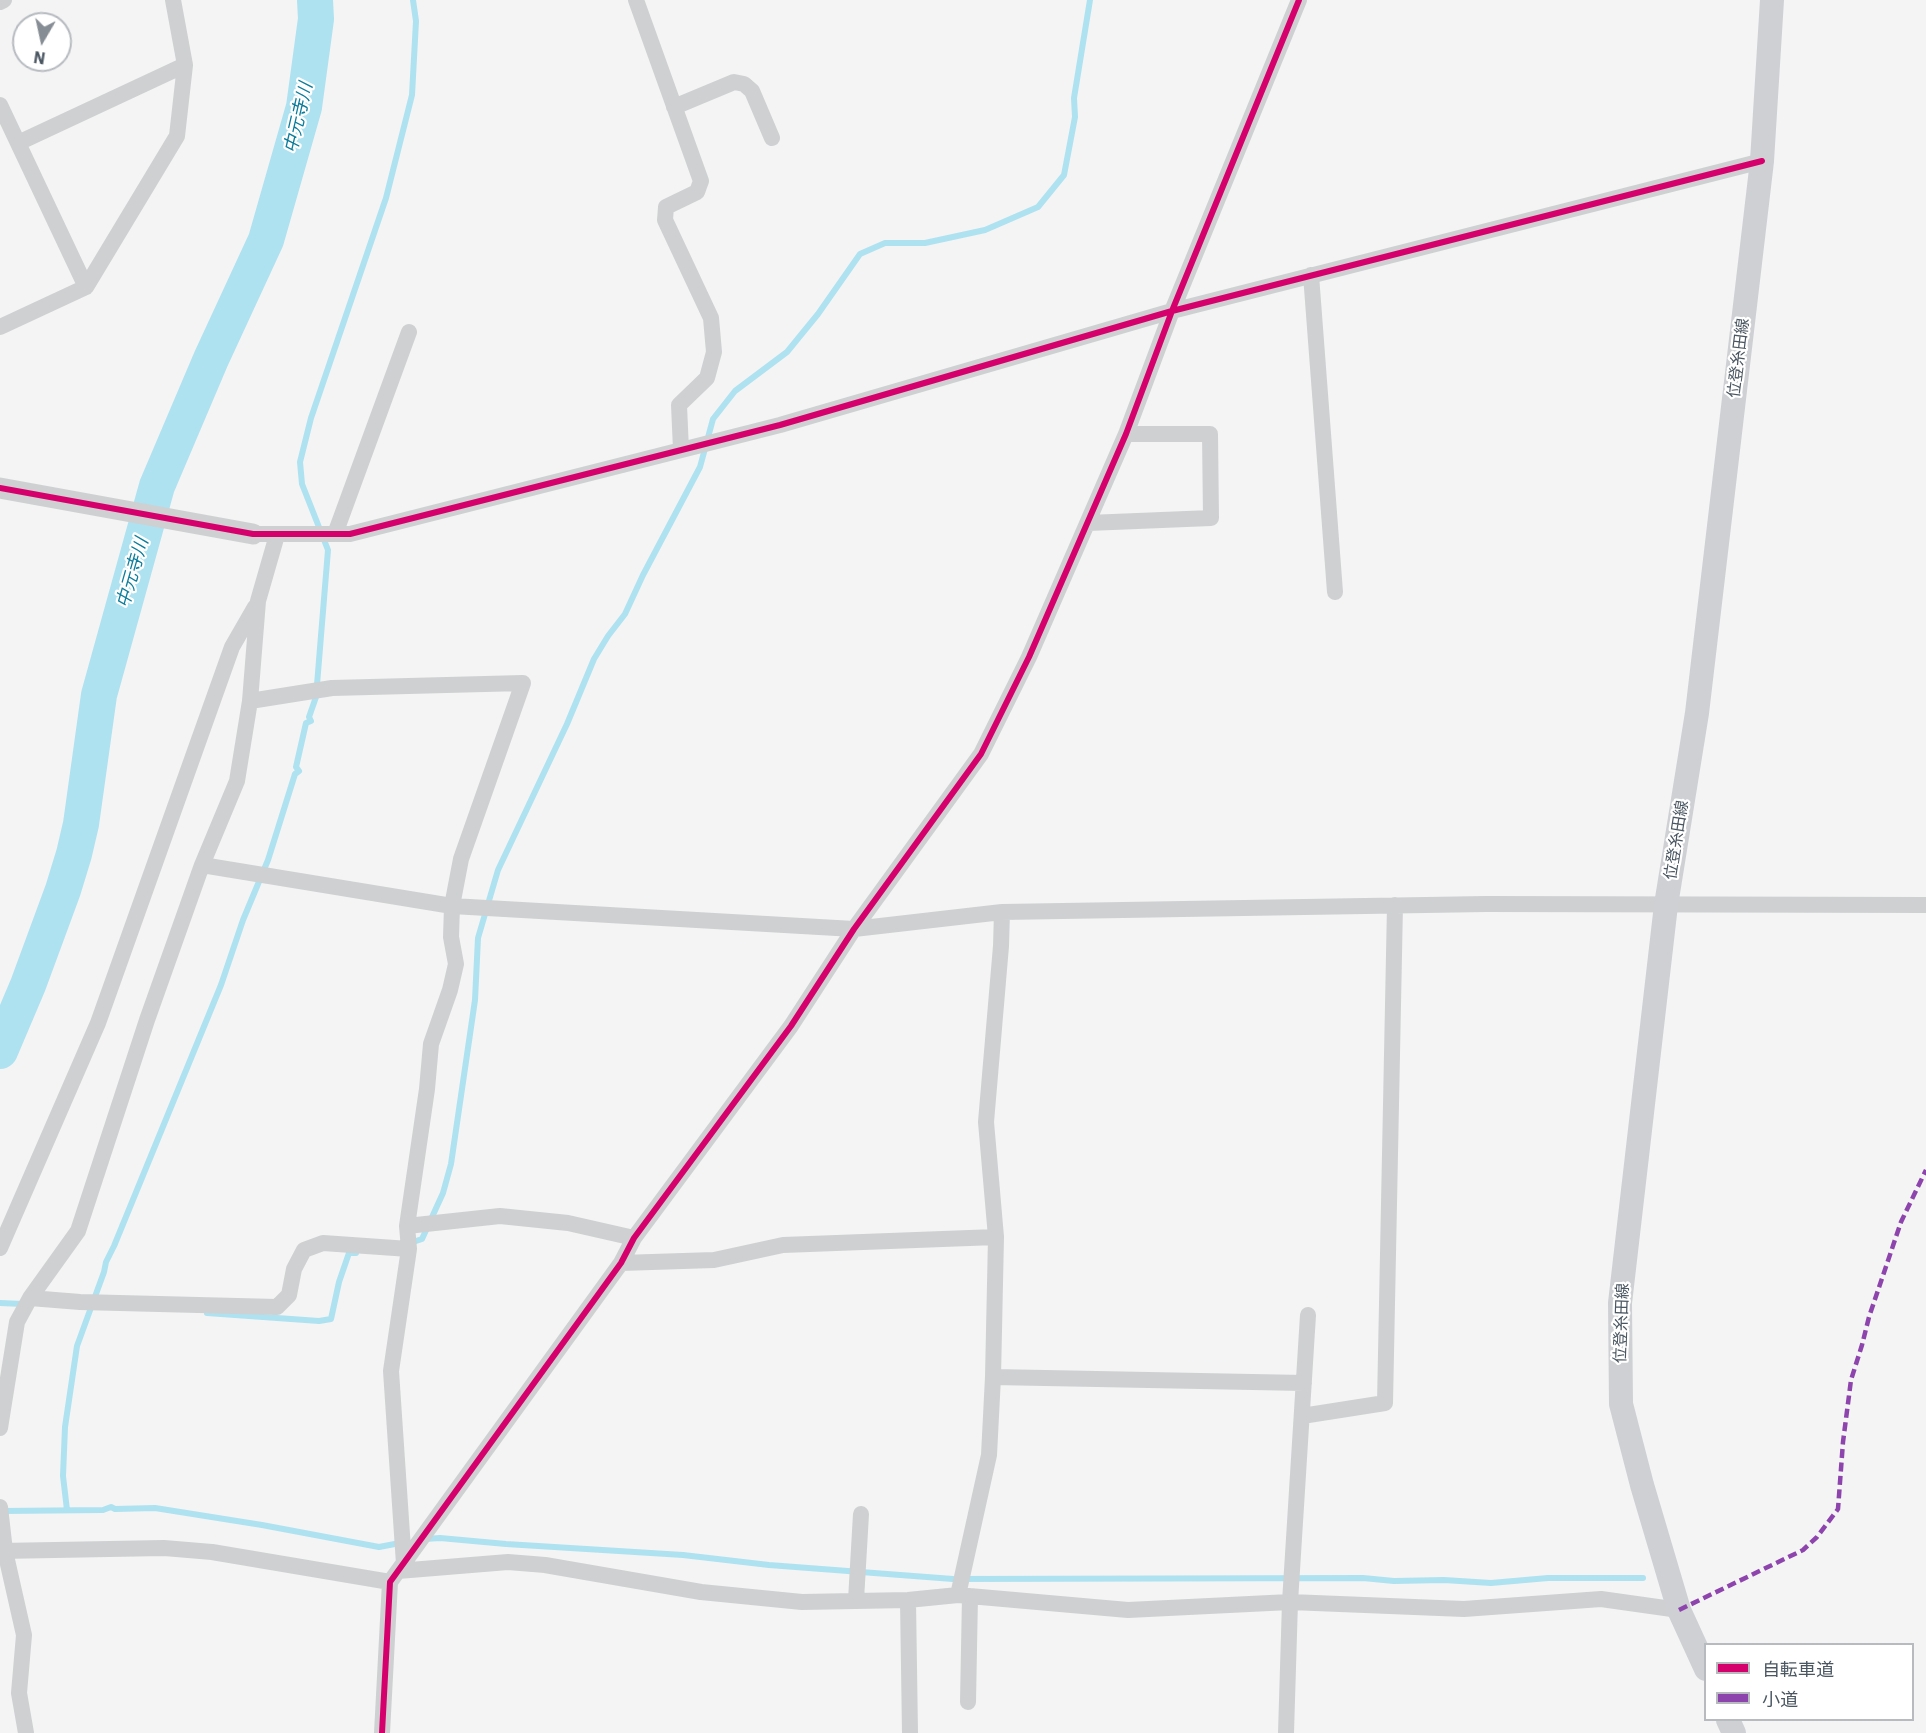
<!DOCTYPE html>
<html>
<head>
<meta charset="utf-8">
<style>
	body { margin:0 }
	#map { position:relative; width:1926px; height:1733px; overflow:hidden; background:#f4f4f4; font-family:"IBM Plex Sans","Noto Sans JP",sans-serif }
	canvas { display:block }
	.legend { position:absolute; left:1704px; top:1643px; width:210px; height:78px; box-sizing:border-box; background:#fff; border:2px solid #b7bbc0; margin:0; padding:8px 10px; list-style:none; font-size:18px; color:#4a5661 }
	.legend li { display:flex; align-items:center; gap:12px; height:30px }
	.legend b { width:30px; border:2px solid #b7bbc0 }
	.north { position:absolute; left:12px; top:12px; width:60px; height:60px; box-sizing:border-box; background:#fff; border:2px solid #b7bbc0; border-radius:50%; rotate:189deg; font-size:16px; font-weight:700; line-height:24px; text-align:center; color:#4a5661 }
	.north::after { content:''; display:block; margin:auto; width:21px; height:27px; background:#868d94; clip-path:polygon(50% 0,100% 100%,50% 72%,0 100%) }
</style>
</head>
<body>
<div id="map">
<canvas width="1926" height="1733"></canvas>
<ul class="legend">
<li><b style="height:8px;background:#d6006c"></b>自転車道</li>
<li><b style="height:8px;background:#8e44ad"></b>小道</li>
</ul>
<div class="north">N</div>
</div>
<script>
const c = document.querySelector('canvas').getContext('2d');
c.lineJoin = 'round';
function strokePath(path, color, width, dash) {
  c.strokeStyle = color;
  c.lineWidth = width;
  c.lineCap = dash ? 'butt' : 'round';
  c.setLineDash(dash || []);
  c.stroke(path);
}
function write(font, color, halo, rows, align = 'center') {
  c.font = font + ' "IBM Plex Sans","Noto Sans JP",sans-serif';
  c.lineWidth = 4.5;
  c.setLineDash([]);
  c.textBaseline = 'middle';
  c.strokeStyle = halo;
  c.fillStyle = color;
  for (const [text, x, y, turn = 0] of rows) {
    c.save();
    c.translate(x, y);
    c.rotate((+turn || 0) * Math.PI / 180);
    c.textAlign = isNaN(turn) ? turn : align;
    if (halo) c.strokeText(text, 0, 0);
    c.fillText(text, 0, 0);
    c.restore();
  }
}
const stream = new Path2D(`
	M0,1015L15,1017
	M410,1243L422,1239L443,1193L451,1164L475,1000L478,938L498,870L567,724L594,659L608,636L625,614L643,575L700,467L713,419L735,391L787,352L818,314L860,254L885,243H925L985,230L1038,207L1064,175L1075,117L1074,98L1090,0
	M0,1303L23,1304
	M207,1313L319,1321L331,1319L339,1282L349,1253H356
	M67,1510L63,1476L65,1427L77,1346L104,1272L106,1262L114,1246L221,985L243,920L268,860L295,774L299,771L296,767L306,723L311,721L309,717L316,697L328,550L302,484L300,462L311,418L386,198L412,95L416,21L413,0
	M2,1511L103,1510L111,1507L115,1509L155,1508L262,1525L379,1547L400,1543
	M425,1539L440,1538L506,1544L683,1555L769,1565L953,1579L1363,1578L1394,1581L1444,1580L1491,1583L1548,1578H1643`);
const river = new Path2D(`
	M0,1051L28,985L63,890L74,854L81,824L99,695L157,486L211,359L266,240L304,107L316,19L315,0`);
const minor = new Path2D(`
	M636,0L701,181L697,192L666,207L665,220L711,318L714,352L707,378L679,405L681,450
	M0,2L4,0
	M0,105L86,287L0,327
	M674,107L734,82L744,84L752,91L772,138
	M18,143L185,65
	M1311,275L1335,592
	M86,287L177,136L185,65L173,0
	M1088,523L1211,518L1210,434H1126
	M253,534H350L780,425L1172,311L1762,161
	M335,534L409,332
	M250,701L332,688L523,683L461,859L452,906L451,937L456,964L450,990L431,1044L427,1089L407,1226L409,1249L391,1371L404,1564
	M202,865L452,906L854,929L1002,912L1486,904L1926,905
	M407,1226L500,1216L568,1223L634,1238
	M0,1248L98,1023L232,647L255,607
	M621,1263L714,1260L783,1245L996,1237
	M30,1298L80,1302L277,1307L289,1295L294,1269L304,1250L323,1243L409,1249
	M993,1377L996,1237L986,1122L1001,946L1002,912
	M1302,1416L1385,1403L1395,905
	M0,1428L17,1322L30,1298L78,1231L147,1020L202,865L237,781L250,701L258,601L277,535
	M0,1507L5,1551L24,1635L19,1693L26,1733
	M0,1551L164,1548L212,1552L390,1582
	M398,1571L508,1562L545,1565L701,1592L802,1602L908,1600L958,1595L1128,1610L1290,1602L1464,1609L1601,1599L1679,1610
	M958,1595L989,1455L993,1377L1304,1383
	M856,1600L861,1514
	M908,1600L910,1733
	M968,1702L970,1596
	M382,1733L390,1582L621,1263L634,1238L791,1026L854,929L981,754L1029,657L1126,434L1172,311L1299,0
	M1286,1733L1290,1602L1308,1315`);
const tertiary = new Path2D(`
	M0,488L253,534`);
const secondary = new Path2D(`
	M1706,1669L1679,1610L1642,1485L1621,1404L1620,1303L1666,905L1697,713L1762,161L1772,0
	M1728,1720L1734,1733`);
const quiet = new Path2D(`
	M1679,1610L1803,1550L1817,1537L1838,1509L1843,1442L1851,1380L1862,1345L1869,1317L1901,1222L1926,1170`);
const cycleway = new Path2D(`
	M0,488L253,534H350L780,425L1172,311L1762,161
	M382,1733L390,1582L621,1263L634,1238L791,1026L854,929L981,754L1029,657L1126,434L1172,311L1299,0`);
const streetNames = [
	["位登糸田線",1739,358,-83],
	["位登糸田線",1677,840,-81],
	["位登糸田線",1622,1323,-88]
];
const waterNames = [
	["中元寺川",299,118,-77],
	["中元寺川",133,573,-74]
];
strokePath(stream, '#aee2f0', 6);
strokePath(river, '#aee2f0', 36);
strokePath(minor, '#ced0d2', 16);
strokePath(tertiary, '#ced0d2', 21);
strokePath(secondary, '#ced0d4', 24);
strokePath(quiet, '#8e44ad', 4.5, [9, 4.5]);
strokePath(cycleway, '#d6006c', 6);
write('16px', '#4a5661', '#fff', streetNames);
write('italic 18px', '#0c7c9b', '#fff', waterNames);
</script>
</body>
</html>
